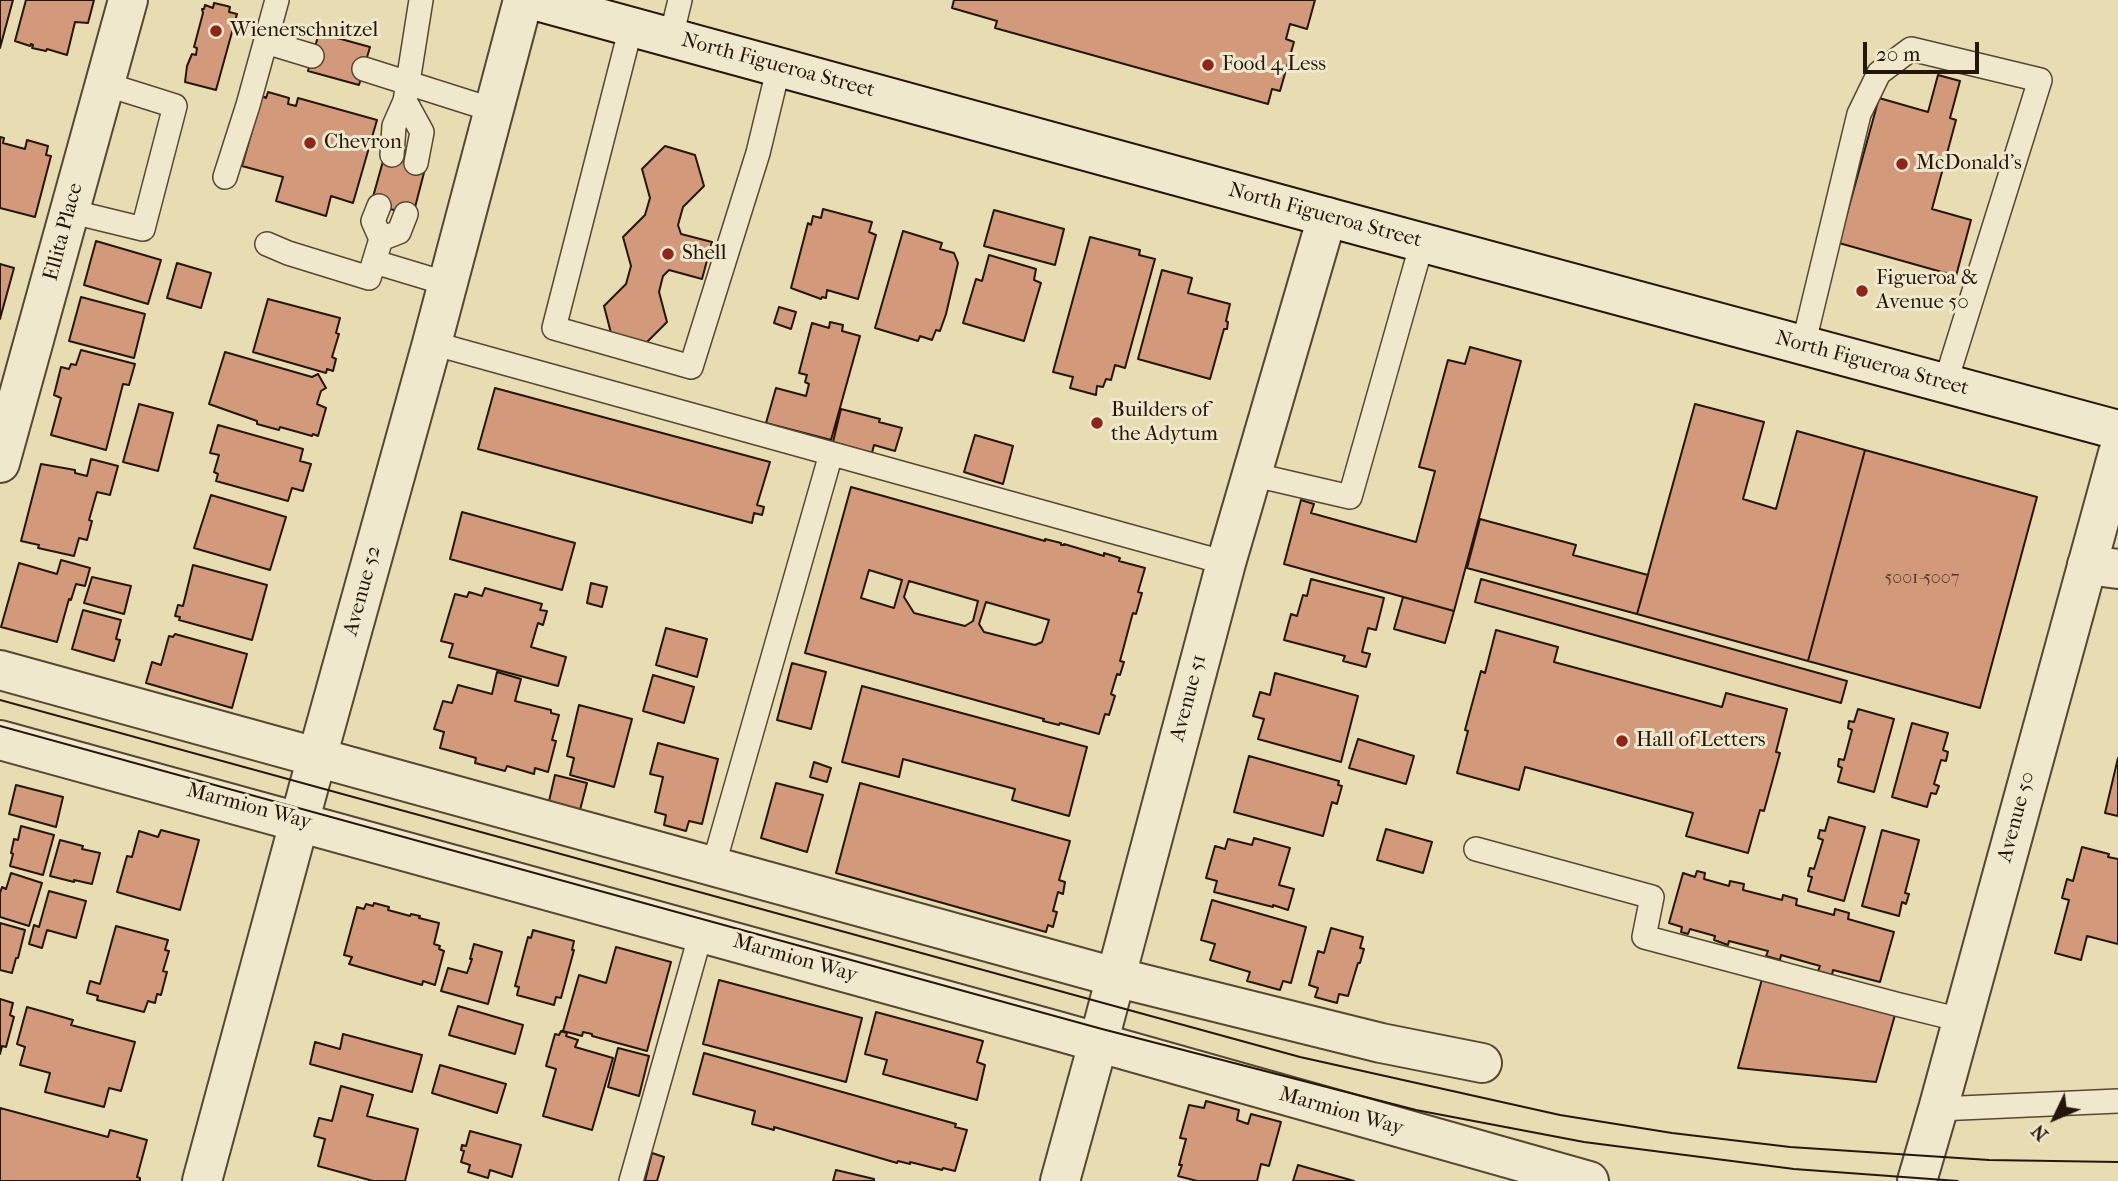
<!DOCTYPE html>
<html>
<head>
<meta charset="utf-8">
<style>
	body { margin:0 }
	#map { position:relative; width:2118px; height:1181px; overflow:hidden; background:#e8dcb2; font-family:"IM FELL French Canon",serif }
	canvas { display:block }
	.north { position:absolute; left:2020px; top:1083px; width:70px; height:70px; -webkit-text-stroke:5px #f0e8cd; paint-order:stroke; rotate:226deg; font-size:19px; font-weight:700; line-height:28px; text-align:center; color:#241709 }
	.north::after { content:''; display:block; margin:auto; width:24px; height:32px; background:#241709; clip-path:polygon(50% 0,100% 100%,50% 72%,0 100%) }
	.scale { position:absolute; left:1863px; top:42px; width:116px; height:32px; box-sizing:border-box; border:4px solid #241709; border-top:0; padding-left:9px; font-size:21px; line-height:24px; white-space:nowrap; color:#241709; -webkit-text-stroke:5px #f0e8cd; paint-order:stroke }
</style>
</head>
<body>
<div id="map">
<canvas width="2118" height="1181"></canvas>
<div class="north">N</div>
<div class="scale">20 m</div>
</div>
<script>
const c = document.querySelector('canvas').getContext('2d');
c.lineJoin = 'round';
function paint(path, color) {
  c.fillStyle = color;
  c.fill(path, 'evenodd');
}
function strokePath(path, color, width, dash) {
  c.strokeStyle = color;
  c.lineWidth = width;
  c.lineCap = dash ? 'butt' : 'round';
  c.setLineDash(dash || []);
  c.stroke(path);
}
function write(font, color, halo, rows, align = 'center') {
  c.font = font + ' "IM FELL French Canon",serif';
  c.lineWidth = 6;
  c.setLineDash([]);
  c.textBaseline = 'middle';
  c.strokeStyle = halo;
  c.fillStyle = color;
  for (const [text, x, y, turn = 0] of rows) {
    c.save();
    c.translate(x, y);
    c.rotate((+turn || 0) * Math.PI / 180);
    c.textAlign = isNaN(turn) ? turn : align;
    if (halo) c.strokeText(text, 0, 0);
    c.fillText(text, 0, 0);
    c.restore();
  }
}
const building = new Path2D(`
	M0,0H13L0,48Z
	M26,0H94L88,23L75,22L67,55L47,49L46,51L32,48L33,45L31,44L30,46L15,41Z
	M954,0H1315L1307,29L1290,24L1286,39L1294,42L1280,91L1272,89L1268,104L995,28L997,21L952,8Z
	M214,3L227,6L230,7L229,12L237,14L216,90L185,82L187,66L192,54L196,55L197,48L194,47L203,13L202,9H204L205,5L213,8Z
	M319,33L370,47L359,85L308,71Z
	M1938,75L1960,81L1950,118L1956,120L1932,209L1971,220L1956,276L1839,243L1879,98L1928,112Z
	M268,92L289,98L288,104L296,106L298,98L377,120L353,203L331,196L326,216L276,201L283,177L242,166L262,96L266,98Z
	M0,137L4,138L3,143L25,149L27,140L48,146L46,155L51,156L35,217L0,208Z
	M665,146L695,155L704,186L683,207L678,225L681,234L712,242L702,279L669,270L663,276L659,292L667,322L644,345L612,337L604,306L626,284L631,266L623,237L645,215L650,198L642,169Z
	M385,154L426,165L413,215L371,204Z
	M823,209L872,222L869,232L876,235L858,299L827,290L826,298L822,297L821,299L791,288L808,223L811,225L813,216L821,218Z
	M994,210L1064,229L1055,265L984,246Z
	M903,231L942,243L940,249L954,253L958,263L946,314L940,331L936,330L932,340L920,336L918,341L875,328Z
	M1090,237L1140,250L1139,255L1155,259L1125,368L1115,365L1111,380L1106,379L1103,387L1097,386L1096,395L1070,388L1073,377L1053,372Z
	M96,241L161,260L148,304L84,285Z
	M989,255L1036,269L1034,280L1041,283L1024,341L963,323L976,279L982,281Z
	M177,263L211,273L201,308L167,298Z
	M0,264L14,268L0,319Z
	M1162,270L1192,278L1188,293L1230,304L1226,321L1228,322L1227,329H1224L1210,379L1138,359Z
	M81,297L145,314L134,358L69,341Z
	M268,299L340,318L336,333L339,334L332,357L336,359L333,371L327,369L326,373L253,352Z
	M779,307L796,312L791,329L774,323Z
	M830,322L843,325L842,331L860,336L831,440L766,423L776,388L806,396L809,384L805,382L807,375L799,373L812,323L829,328Z
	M1470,347L1521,361L1454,611L1284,564L1301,500L1314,504L1311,513L1416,542L1435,471L1419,467L1448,360L1465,364Z
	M81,350L135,364L129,385L123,384L106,450L51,435L61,398L54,395L61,367L69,369L71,364L76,365Z
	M225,352L312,377L318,374L326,388L321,391L317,404L326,408L318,436L313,434L312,436L280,427L279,430L257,424V421L209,404Z
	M495,388L770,462L757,505L764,507L762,515L754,513L752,523L478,449Z
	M139,404L173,413L158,471L123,462Z
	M1695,404L1764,422L1743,499L1776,509L1797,431L1865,450L1808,661L1637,614Z
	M841,409L880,419L879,422L902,428L895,451L874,445L872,453L833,442Z
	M218,425L303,449L300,461L311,464L303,491L292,488L288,501L216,481L218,474L214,472L219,455L210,453Z
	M975,435L1013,446L1003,484L964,472Z
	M1865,450L2037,497L1980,708L1808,661Z
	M91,459L118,466L110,495L97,492L89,520L92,521L87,540L79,538L74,556L38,548L39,545L21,541L41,464L75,470V473L87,476Z
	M851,487L1045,541V539L1061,543V545H1064V544L1104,556V553L1120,558L1119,561L1145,568L1138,592L1142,593L1136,614L1133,613L1132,616L1120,661L1124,662L1120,675L1117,674L1111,694L1115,696L1109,715L1105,714L1099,734L1060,723L1059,725L1043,721L1044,719L805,653ZM869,570L902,580L894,608L861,598ZM909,581L978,601L973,621L965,626L914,613L904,597ZM986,602L1049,620L1042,642L1035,645L984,632L979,624Z
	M211,495L286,517L270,570L194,548Z
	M462,512L575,543L562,590L450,559Z
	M1480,519L1576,545L1573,555L1648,575L1637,614L1467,568Z
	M61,560L90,568L85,586L76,584L71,600L69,599L57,642L1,627L19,563L57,574Z
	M193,565L267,585L252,640L179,620L180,617L175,616L178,605L183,606Z
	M92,577L131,586L124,614L84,603Z
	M1311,579L1384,598L1376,630L1368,628L1362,652L1370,654L1366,667L1343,661L1345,656L1284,640L1291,614L1297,616L1303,595L1307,596Z
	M1481,579L1847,681L1841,703L1475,602Z
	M591,583L607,587L602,607L587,603Z
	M485,588L542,604L540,610L547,611L543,625L538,623L531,647L566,657L558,686L449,657L453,644L441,641L455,594L467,597L469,592L482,596Z
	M1403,597L1454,611L1445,643L1394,629Z
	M83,610L121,620L116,639L120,640L114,661L72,649Z
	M666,628L707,639L697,677L656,665Z
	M1496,630L1558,647L1554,662L1722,707L1726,693L1787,709L1776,752L1780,753L1764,811L1760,810L1748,853L1686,836L1693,813L1525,767L1519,790L1457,773L1468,731L1465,730L1481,671L1485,673Z
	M175,634L247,654L232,708L146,683L152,662L161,665L169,636L173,637Z
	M792,663L826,672L811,729L777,720Z
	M497,672L521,679L515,701L551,710V713L559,715L552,740L556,741L548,772L535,768L534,774L507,766L505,771L475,763L476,758L440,748L444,732L434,729L443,701L452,703L458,685L492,694Z
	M1275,673L1358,696L1341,762L1258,739L1264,719L1253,716L1260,692L1270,695Z
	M653,675L694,687L684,723L643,711Z
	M862,686L1087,747L1069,816L1012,800L1015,789L903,759L899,777L842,762Z
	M579,705L632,719L614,787L570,775L574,758L567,756Z
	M1858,709L1894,719L1874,792L1838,782L1842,768L1838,766L1839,759L1844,760L1852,730L1848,728L1849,721L1854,722Z
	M1912,723L1948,733L1943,750L1948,752L1946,761L1941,760L1934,784L1939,786L1936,794L1931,793L1927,807L1892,797Z
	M1358,739L1414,756L1406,784L1349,768Z
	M658,743L718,759L702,824L689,821L686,831L664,825L666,815L655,812L663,777L650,774Z
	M1249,756L1339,781L1338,785L1342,786L1337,804L1332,802L1323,836L1234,812Z
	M2118,758V816L2105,813Z
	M814,762L831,768L827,782L810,777Z
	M555,775L587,783L580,810L549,801Z
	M776,783L823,795L807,852L761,838Z
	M860,783L1070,841L1059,880L1065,882L1063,894L1058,892L1053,911L1057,912L1053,927L1048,925L1046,932L836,873Z
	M16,785L63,797L56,827L9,814Z
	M1829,817L1865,827L1844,901L1808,891L1812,877L1808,876L1810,868L1814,869L1823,840L1818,838L1820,830L1825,831Z
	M21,826L54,835L43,875L10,866L13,854L11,853L14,839L18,840Z
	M1386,829L1432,842L1423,873L1377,860Z
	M161,830L199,840L180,910L117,892L127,856L132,857L139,831L158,837Z
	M1882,830L1919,840L1905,893L1909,894L1906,904L1902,902L1899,916L1862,906Z
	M1254,838L1290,848L1279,885L1294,889L1288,910L1273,905V907L1214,892L1217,881L1206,878L1215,846L1225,849L1228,839L1252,845Z
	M60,840L83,846L82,849L100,853L92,884L74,880V882L50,876Z
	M2082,847L2109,854L2108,857L2118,859V944L2087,936L2081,960L2055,953L2069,900L2062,898L2067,879L2073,881Z
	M1697,871L1705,873L1704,879L1729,886L1730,881L1744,884L1743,890L1782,900L1783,895L1797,899L1796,905L1834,915L1835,909L1849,913L1848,919L1894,932L1880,982L1833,970L1832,975L1818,971L1820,966L1781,955L1780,960L1766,956L1768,951L1729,941L1728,945L1714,940L1715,936L1690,929L1688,934L1681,932L1682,927L1669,923L1683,873L1695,877Z
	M11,873L42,883L29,926L0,917V893L2,887L6,889Z
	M49,891L86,901L76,938L47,930L42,948L29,944L34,925L39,927Z
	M1212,900L1306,927L1291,983L1283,981L1280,990L1247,981L1250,972L1210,960L1215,944L1201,940Z
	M374,903L389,907L388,910L410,916L411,914L420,916L419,918L439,923L434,944L440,946L439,949L444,951L435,985L423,981L422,985L349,964L352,957L344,955L357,907L364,909L366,904L373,906Z
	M0,923L25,930L18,958H16L12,973L0,970Z
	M116,926L168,940L165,950L169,951L163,971L167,972L161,995L157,994L155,1003L148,1001L144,1012L97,1000L98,996L87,993L90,981L100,984Z
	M1331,928L1363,937L1360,948L1364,949L1360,963H1358L1348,996L1339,994L1337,1003L1315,997L1318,988L1309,985L1318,951L1324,953Z
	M533,930L574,941L572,950H574L561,998L556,997L554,1005L517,995L519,987L515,986L528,937L531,938Z
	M474,944L502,952L488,1004L441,991L448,968L467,973L472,959H470Z
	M616,947L671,962L647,1051L592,1036V1034L583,1032L582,1036L563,1031L579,975L606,983Z
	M1762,979L1895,1015L1876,1082L1738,1068Z
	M719,980L862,1018L846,1082L703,1044Z
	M0,999L13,1003L10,1015L14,1017L6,1047L2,1046L0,1054Z
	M458,1006L523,1025L515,1054L449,1035Z
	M27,1007L73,1020L71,1025L135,1042L121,1091L109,1088L104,1107L45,1092L50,1073L20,1065L25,1047L17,1044Z
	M876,1012L983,1041L977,1062L985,1065L977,1100L883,1074L887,1060L865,1054Z
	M561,1031L567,1033L566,1036L578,1040L575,1047L613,1058L592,1130L543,1116L556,1069L546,1066L555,1034L559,1035Z
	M343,1034L422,1055L412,1092L310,1064L315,1042L340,1049Z
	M618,1048L649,1056L639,1096L608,1087Z
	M704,1053L956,1124L955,1127L967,1130L955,1171L943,1168L942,1170L910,1162V1164L898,1161L897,1163L774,1127V1130L752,1124L755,1111L693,1094Z
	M440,1065L506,1084L497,1113L432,1093Z
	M341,1086L373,1095L367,1116L418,1129L405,1181H373L318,1166L325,1139L314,1136L319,1118L332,1121Z
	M1206,1101L1239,1110L1237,1120L1248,1124L1251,1114L1281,1122L1269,1166L1261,1164L1257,1181H1197L1178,1176L1182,1165H1179L1186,1139L1180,1138L1189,1105L1204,1108Z
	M0,1108L108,1137L110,1130L147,1140L137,1177L140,1178V1181H0Z
	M470,1131L521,1145L512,1177L490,1170L488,1178L468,1172L470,1165L461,1162L464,1151L461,1150L462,1145L466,1146Z
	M652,1153L664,1157L657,1181H645Z
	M1298,1165L1354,1181H1293Z
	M836,1170L874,1179V1181H833Z`);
const service = new Path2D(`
	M631,27L554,328L691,367L758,153L779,66
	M671,37L680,0
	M266,42L312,56
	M364,69L493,110
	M405,101L422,132L416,163
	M392,155L394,126L405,101L421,0
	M225,177L248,105L277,0
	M69,211L143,229L175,106L105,84
	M381,239L399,232L406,214
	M267,244L288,253L369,278L381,239L373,221L379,206
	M375,262L448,284
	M432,343L1226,563
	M1803,346L1859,114L1879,73L1911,49L2040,80L1945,384
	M1251,474L1350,497L1422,243
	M1476,849L1652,897L1644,937L1896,1004L1961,1020
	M713,867L831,454
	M1938,1109L2118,1101
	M631,1181L701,933`);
const minor = new Path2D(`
	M0,463L128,0
	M2087,565L2118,569
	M0,670L1115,977L1381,1043L1482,1063
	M0,740L1054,1030L1589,1181
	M202,1181L309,786L432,343L523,0
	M1060,1181L1102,1029L1226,563L1327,217`);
const tertiary = new Path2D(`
	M1917,1181L1938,1109L2118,453`);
const secondary = new Path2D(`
	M533,0L1327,217L2118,430`);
const tram = new Path2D(`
	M0,700L1300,1057L1560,1115L1672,1133L1790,1147L1989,1160L2118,1162
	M0,726L1102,1029L1416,1110L1584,1142L1794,1169L1958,1181`);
const markers = [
	[216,31,7,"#8f2418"],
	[1208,65,7,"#8f2418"],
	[310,143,7,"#8f2418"],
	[1902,164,7,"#8f2418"],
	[668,254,7,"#8f2418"],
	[1862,291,7,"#8f2418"],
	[1097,423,7,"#8f2418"],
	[1622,741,7,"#8f2418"]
];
const numberNames = [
	["5001-5007",1922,579]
];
const poiNames = [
	["Wienerschnitzel",230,31],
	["Food 4 Less",1222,65],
	["Chevron",324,143],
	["McDonald's",1916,164],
	["Shell",682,254],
	["Figueroa &",1876,279],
	["Avenue 50",1876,303],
	["Builders of",1111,411],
	["the Adytum",1111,435],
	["Hall of Letters",1636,741]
];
const streetNames = [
	["North Figueroa Street",778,66,15],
	["North Figueroa Street",1325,216,15],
	["Ellita Place",64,232,-75],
	["North Figueroa Street",1872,364,15],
	["Avenue 52",363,591,-75],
	["Avenue 51",1189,698,-75],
	["Marmion Way",249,807,15],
	["Avenue 50",2017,817,-75],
	["Marmion Way",795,959,16],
	["Marmion Way",1341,1112,16]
];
paint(building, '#d3997b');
strokePath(building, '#241709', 2);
strokePath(service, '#554833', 26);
strokePath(minor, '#554833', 42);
strokePath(tertiary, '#554833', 42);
strokePath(secondary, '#241709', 42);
strokePath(service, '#f0e8cd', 23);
strokePath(minor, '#f0e8cd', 38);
strokePath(tertiary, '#f0e8cd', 38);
strokePath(secondary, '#f0e8cd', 38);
strokePath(tram, '#241709', 2);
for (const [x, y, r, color] of markers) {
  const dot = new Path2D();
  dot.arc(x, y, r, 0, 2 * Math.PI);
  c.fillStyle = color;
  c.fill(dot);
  strokePath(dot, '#f0e8cd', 2.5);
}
write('18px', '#503826', null, numberNames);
write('21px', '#241709', '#f0e8cd', poiNames, 'left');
write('21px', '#241709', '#f0e8cd', streetNames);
</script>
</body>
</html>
